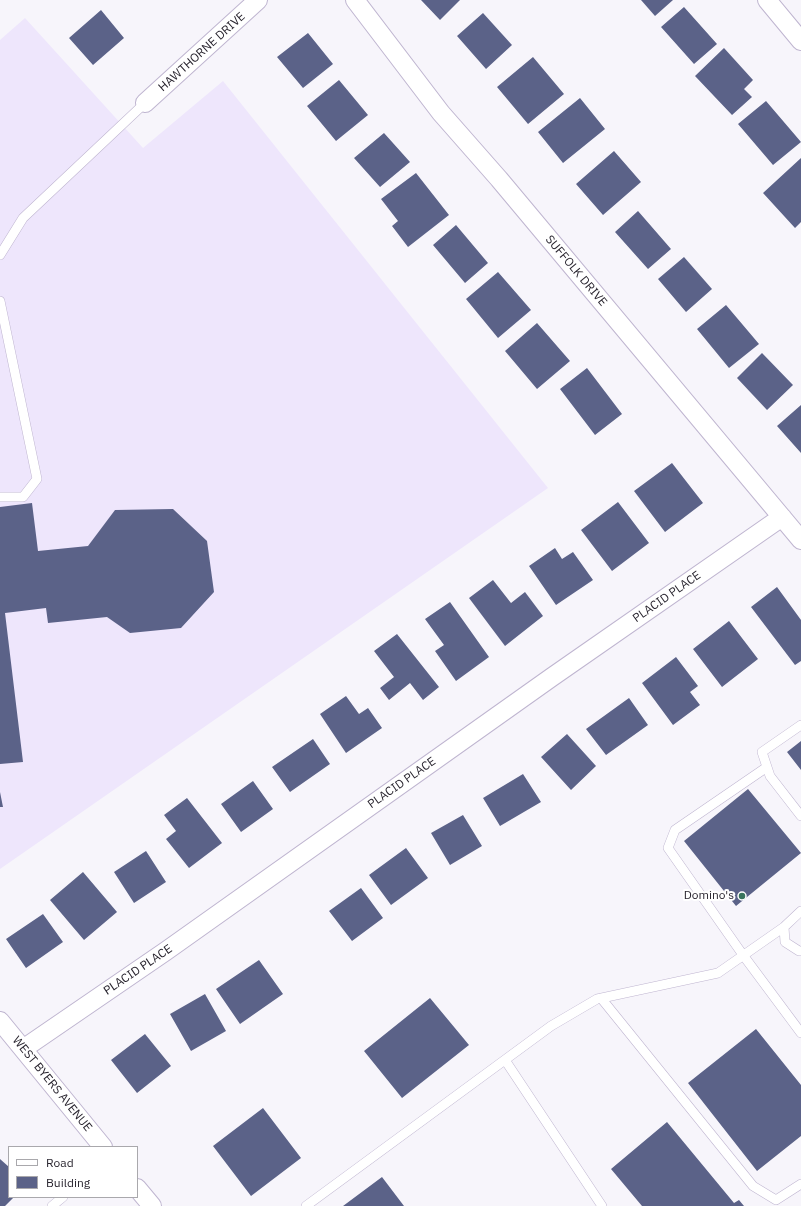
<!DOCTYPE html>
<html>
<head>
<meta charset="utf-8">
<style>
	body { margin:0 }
	#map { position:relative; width:801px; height:1206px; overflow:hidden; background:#f7f5fb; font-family:"IBM Plex Sans",sans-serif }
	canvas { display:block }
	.legend { position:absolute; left:8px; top:1146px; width:130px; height:52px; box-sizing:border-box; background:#fff; border:1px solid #a9a8ac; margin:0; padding:5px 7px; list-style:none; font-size:12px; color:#29252f }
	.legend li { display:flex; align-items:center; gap:8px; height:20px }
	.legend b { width:20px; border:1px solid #a9a8ac }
</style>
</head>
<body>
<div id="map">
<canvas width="801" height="1206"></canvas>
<ul class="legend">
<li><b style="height:5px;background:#fff"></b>Road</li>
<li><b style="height:11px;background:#5b6288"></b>Building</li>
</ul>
</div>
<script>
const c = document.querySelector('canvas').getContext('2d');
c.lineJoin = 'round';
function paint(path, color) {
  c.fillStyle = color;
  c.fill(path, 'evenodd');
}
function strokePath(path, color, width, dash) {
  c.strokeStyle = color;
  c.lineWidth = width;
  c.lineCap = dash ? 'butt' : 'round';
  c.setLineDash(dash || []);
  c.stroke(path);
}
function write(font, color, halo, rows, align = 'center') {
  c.font = font + ' "IBM Plex Sans",sans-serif';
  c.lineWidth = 4;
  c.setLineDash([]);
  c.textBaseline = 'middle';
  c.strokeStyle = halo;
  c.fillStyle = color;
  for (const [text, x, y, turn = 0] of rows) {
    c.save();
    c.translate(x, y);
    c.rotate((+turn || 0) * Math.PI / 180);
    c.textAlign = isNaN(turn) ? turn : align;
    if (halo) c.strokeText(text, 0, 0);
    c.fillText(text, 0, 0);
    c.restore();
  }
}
const built = new Path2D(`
	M25,18L143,148L223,81L548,488L0,869V40Z`);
const building = new Path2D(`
	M421,0H460L440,20Z
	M641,0H673L655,16Z
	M684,7L717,44L694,64L661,27Z
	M101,10L124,38L93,65L69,38Z
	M483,13L512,45L486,69L457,36Z
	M308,33L333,64L303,88L277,57Z
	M724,48L753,80L744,89L752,97L732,115L695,76Z
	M533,57L564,94L528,124L497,87Z
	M339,80L368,115L336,141L307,106Z
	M580,98L605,129L563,163L538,132Z
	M766,101L801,142L773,165L738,124Z
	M384,133L410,162L380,187L354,158Z
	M614,151L641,182L603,215L576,184Z
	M801,158V222L795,228L763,193Z
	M416,173L449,215L408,247L392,226L398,221L381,199Z
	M638,211L671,249L648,269L615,232Z
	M456,225L488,263L465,283L433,245Z
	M684,257L712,289L686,312L658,279Z
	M498,272L531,310L498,338L466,299Z
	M726,305L759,344L729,368L697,329Z
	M537,323L570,361L537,389L505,351Z
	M762,353L793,385L767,410L737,378Z
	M587,368L622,414L595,435L560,389Z
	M801,405V453L777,426Z
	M672,463L703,503L665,532L634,491Z
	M618,502L649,543L612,571L581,530Z
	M32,503L38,551L88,546L115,510L173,509L207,541L214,592L181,628L130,633L107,617L48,623L46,608L5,613L23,762L0,764V507Z
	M555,548L562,559L573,552L593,580L556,605L529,566Z
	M493,580L511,603L525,592L543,616L505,646L469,598Z
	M777,587L801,620V661L795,665L751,607Z
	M450,602L489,657L456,681L435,651L444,645L425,619Z
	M729,621L758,659L722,687L693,649Z
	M397,634L439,687L423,700L410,683L389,700L380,688L394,677L374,651Z
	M676,657L698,686L690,692L700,705L673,725L642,683Z
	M346,696L359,714L368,708L382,728L346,753L320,714Z
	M629,698L648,725L606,755L586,729Z
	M567,734L596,766L571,790L541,757Z
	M313,739L330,764L290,792L272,767Z
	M801,741V770L787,752Z
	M523,774L541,802L500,826L483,798Z
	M253,781L273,809L241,832L221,804Z
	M748,789L801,853L736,906L684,841Z
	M0,792L3,807H0Z
	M187,798L222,843L189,868L166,839L176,831L164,815Z
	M463,815L482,846L450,865L431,833Z
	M406,848L428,878L391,905L369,875Z
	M146,851L166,882L134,903L114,872Z
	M83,872L117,912L84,940L50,900Z
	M361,888L383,918L352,941L329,911Z
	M43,914L63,942L26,968L6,939Z
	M259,960L283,994L240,1024L216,989Z
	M205,994L226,1031L191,1051L170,1014Z
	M430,998L469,1045L402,1098L364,1051Z
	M756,1029L801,1085V1136L757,1171L688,1083Z
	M145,1034L171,1066L137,1093L111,1060Z
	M263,1108L301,1158L251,1196L213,1146Z
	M667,1122L734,1203L739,1200L744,1206H642L611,1169Z
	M0,1159L9,1167V1197H14L5,1206H0Z
	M382,1177L404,1206H343Z`);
const lane = new Path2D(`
	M0,255L23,218L145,103
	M0,301L37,479L23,497H0
	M801,725L762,752L770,776L801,816
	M767,767L675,830L668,848L743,955L801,1033
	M801,911L784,927L785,942L799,951H801
	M601,998L753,1186L776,1200L801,1184
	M505,1060L602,1206
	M52,1206L63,1197
	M306,1206L551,1026L597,999L718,973L784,927`);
const street = new Path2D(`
	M355,0L441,113L499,179L801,540
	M767,0L801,41
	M145,103L258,0
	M0,1021L103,1147
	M23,1049L166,951L552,677L782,517
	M137,1188L152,1206`);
const markers = [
	[742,896,4,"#39735c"]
];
const streetNames = [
	["HAWTHORNE DRIVE",202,52,-42],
	["SUFFOLK DRIVE",576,271,50],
	["PLACID PLACE",667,597,-35],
	["PLACID PLACE",402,783,-35],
	["PLACID PLACE",138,970,-34],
	["WEST BYERS AVENUE",52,1084,51]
];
const poiNames = [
	["Domino's",734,896]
];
paint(built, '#eee6fc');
paint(building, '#5b6288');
strokePath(lane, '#bfb5d0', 10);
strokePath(street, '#bfb5d0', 20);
strokePath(lane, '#fff', 9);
strokePath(street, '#fff', 18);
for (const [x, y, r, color] of markers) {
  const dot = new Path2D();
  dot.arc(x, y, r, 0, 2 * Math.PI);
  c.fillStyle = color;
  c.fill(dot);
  strokePath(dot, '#fff', 1.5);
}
write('12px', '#29252f', '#fff', streetNames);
write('12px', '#29252f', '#fff', poiNames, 'right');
</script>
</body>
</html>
